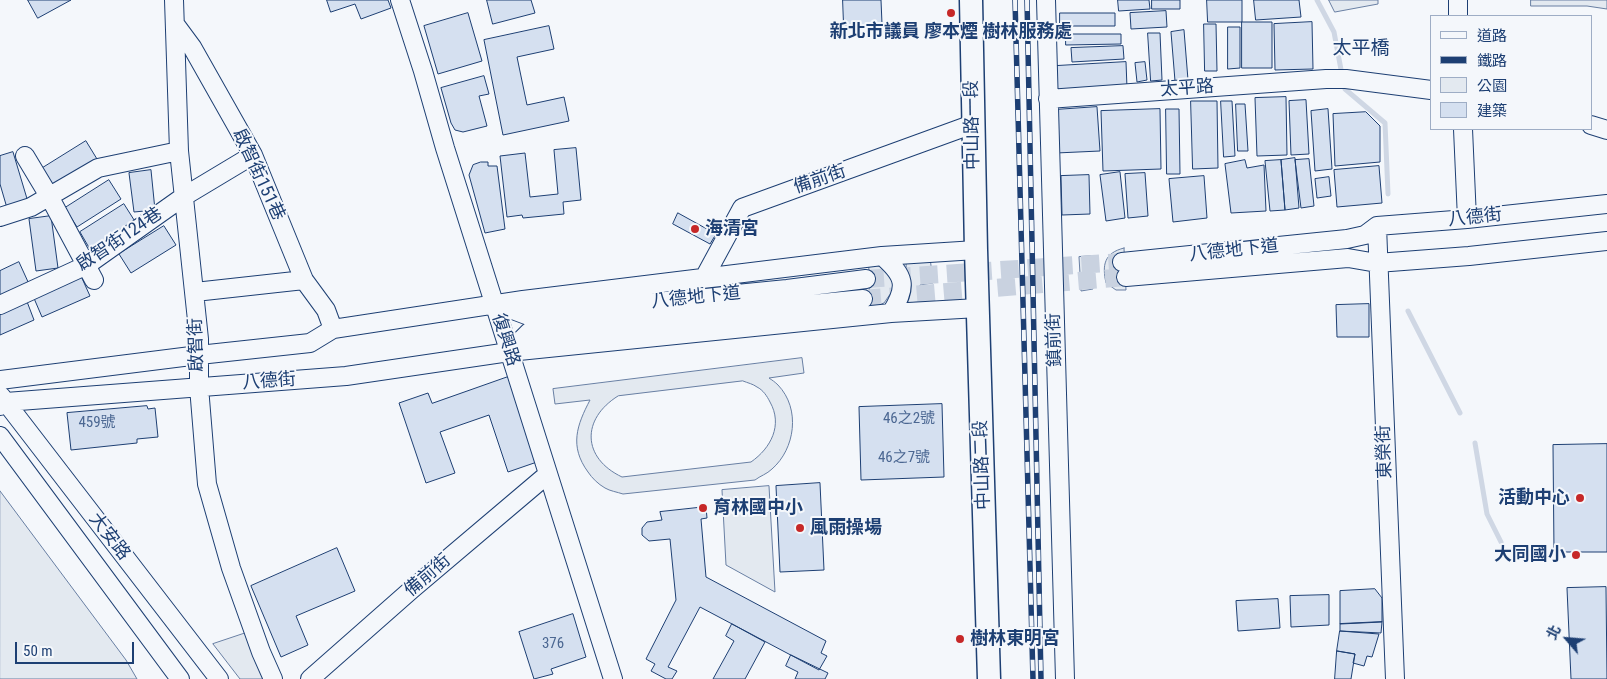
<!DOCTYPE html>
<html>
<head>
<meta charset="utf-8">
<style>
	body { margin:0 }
	#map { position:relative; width:1607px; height:679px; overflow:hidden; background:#f4f7fb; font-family:"Roboto Condensed","Noto Sans TC",sans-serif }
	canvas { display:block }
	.legend { position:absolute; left:1430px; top:15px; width:162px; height:115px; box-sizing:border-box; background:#f4f7fb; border:1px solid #9eadc5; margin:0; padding:6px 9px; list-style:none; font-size:15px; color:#1d3f73 }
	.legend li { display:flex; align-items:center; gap:10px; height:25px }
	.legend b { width:25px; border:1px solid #9eadc5 }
	.north { position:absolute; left:1542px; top:614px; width:50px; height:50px; -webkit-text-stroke:4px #f4f7fb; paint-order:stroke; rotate:297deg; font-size:14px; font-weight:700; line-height:20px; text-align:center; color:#1d3f73 }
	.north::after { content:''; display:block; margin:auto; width:18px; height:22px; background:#1d3f73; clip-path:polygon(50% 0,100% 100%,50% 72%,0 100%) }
	.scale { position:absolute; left:15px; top:642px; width:119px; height:22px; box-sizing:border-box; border:2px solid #1d3f73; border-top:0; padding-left:6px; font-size:15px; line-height:18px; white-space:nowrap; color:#1d3f73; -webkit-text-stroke:4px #f4f7fb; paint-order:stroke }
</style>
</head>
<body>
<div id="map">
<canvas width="1607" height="679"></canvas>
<ul class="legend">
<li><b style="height:6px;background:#f4f7fb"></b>道路</li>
<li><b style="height:6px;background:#1d3f73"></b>鐵路</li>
<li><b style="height:14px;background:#e3e9f0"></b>公園</li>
<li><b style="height:14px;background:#d5e0f0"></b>建築</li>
</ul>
<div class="north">北</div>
<div class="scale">50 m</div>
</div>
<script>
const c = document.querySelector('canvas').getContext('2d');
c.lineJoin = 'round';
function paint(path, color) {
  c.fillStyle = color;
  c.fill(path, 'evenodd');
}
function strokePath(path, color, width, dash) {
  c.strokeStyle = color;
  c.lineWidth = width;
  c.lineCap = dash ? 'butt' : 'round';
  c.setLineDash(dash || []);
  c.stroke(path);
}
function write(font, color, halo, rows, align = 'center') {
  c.font = font + ' "Roboto Condensed","Noto Sans TC",sans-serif';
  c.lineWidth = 4;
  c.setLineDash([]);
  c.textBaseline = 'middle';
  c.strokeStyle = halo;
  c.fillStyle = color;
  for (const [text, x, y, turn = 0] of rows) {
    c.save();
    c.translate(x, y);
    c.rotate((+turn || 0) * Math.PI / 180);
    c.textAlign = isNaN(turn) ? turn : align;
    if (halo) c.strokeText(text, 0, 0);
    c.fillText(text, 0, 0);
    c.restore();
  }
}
const green = new Path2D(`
	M1329,0H1378V4L1335,12Z
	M1531,0H1607V9L1587,6H1531Z
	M1124,248L1126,290H1116L1106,283C1102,265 1104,253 1124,248Z
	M1093,256L1088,270L1093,289L1081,291L1079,257Z
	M930,257L933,283L920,285V291L933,290L934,301L907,303L906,260Z
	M869,260L887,266L895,287L884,303L870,308Z
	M802,358L804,373L769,378C772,380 775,382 778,385C801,409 795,449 772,469C767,474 760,476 755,480L623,494C617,492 610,491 605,488C598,484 592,478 588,472C569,446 577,425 590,400L555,404L553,389ZM743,381C748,383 753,384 757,387C763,390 767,396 770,402C783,425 771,448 751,462L622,477C582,458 581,419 618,396Z
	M769,486L775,592L726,565L722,490Z
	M0,491L126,660L137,679H0Z
	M246,633L265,679H240L213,644Z`);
const stream = new Path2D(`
	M1317,0L1334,32L1342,75
	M1344,83L1345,89L1385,123L1388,194
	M1408,311L1460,413
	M1475,443L1487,514L1501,542`);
const building = new Path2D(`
	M28,0H71L38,18Z
	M327,0H388L391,8L361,19L355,4L331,12Z
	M487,0H531L535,13L493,24Z
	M843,0H881L882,24L844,26Z
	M1118,0H1149L1150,9L1119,11Z
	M1152,0H1180V9H1152Z
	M1207,0H1242V22H1208Z
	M1254,0H1299L1301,17L1256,20Z
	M1166,11L1167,27L1131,29L1130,13Z
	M468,13L482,61L438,74L424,26Z
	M1060,13H1115V26H1060Z
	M1242,22H1272V68H1242Z
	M1312,22L1313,69L1275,70L1274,24Z
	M1204,24H1216L1217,71H1205Z
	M549,26L554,49L517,57L527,105L564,97L569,121L503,135L484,40Z
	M1228,27H1240V68L1228,69Z
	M1184,30L1188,80L1175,81L1171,32Z
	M1148,33H1160L1162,80L1151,81Z
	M1066,34H1121V44L1066,45Z
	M1123,46L1124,59L1072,62L1071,48Z
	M1126,62L1127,88L1057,92L1056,66Z
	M1145,62L1147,80L1137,82L1135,63Z
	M484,76L489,94L479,96L487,126L463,132L455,130L451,123L441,88Z
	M1286,97L1287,155L1257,156L1255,98Z
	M1306,100L1309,154L1291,155L1289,101Z
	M1191,101H1217L1218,168L1193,169Z
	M1221,101H1232L1235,156L1224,157Z
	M1236,104H1245L1248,151H1238Z
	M1097,107L1100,151L1056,153L1054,110Z
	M1160,109L1161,169L1103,171L1101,111Z
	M1166,109H1179L1180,174H1167Z
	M1328,109L1332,169L1315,171L1311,111Z
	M1366,112L1380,126V162L1335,166L1333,114Z
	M86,141L97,159L53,187L41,169Z
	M576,148L581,200L563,202L564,214L523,218L522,215L507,217L500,156L525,153L530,197L558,194L554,150Z
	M13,152L28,202L7,208L0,184V156Z
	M1295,158L1299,208L1285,210L1281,160Z
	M1309,159L1314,206L1301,208L1295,160Z
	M1245,160L1247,168L1264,165L1266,211L1231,213L1225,164Z
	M1281,160L1285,210L1270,211L1265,161Z
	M481,162H488V166H497L505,229L485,233L469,175L473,165Z
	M1379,166L1382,203L1337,207L1334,170Z
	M151,170L155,210L134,212L129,173Z
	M1120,172L1125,218L1106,221L1100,175Z
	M1145,173L1148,216L1128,218L1125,174Z
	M1089,175L1090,214L1062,215L1061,176Z
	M1204,176L1207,218L1173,222L1169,179Z
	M1329,177L1331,196L1317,198L1315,179Z
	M109,180L121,199L77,227L65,208Z
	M124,204L136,223L91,251L80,232Z
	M678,213L716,234L710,244L673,224Z
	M51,216L58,268L36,271L29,219Z
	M164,226L176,245L131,273L119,254Z
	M19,262L29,284L0,298V271Z
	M81,276L90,296L42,317L33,296Z
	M26,299L34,320L0,335V310Z
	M1369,304V337H1337L1336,305Z
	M508,377L537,462L508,472L489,415L440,432L455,473L426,483L399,403L428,393L432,403Z
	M942,404L944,477L861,480L859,407Z
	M147,406L148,409L155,408L158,437L137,439V443L71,450L67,413Z
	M1607,444V552H1554L1553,445Z
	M820,483L824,570L780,572L776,486Z
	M706,507L707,518L701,519L706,577L826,641L821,653L827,656L819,670L700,607L668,667L677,671L672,679H666L651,671L655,664L646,659L676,600L670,539L649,541L642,535V528L647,522L662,520L660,512Z
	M337,548L355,591L296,616L308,645L281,657L251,586Z
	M1606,587L1607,679H1571L1567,588Z
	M1375,589L1382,598V622L1340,624V591Z
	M1329,595V625L1291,627L1290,596Z
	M1278,599L1280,628L1238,631L1236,601Z
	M573,614L586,657L551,669L553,674L534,679L519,632Z
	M1382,622L1381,633L1340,631V624Z
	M732,624L765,642L745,679H713L734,641L726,636Z
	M1340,631L1379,634L1372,657L1367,656L1364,666L1353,663L1355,654L1337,651Z
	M1337,651L1355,654L1351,679H1335Z
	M791,655L828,673L825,679H795L798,672L786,666Z`);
const minorTunnel = new Path2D(`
	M866,279L1122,262
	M863,299L1126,277`);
const minor = new Path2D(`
	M174,0L179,151L199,339V387L207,484L231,568L261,652L273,679
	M400,0L423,71L445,148L613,679
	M1046,0L1065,679
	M1458,0V16
	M175,24L192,47L253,155L304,280L326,310L333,329
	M1048,99L1326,79H1346L1431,90
	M1591,125L1607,130
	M1463,129L1467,219
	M25,156L49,196L94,280
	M0,217L31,207L98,168L179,151
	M1377,226L1395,679
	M882,256C905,276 908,286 891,313
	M1122,262L1347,239L1365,235L1377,226L1467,219L1607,204
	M1126,277L1348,258L1377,263L1469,256L1607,241
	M704,278L742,208L973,124
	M195,292L304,280
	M497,304L526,315L787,289L866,279
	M0,305L87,265L183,197L253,155
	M509,352L529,332L863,299
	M0,380L199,355L310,343L333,329L523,300L882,256L976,250
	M1,396L219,679
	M0,406L6,402L346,376L509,352L891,313L978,308
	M0,436L180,679
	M310,679L411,590L548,474`);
const major = new Path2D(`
	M971,0L976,250L989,679`);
const rail = new Path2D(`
	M1015,0L1033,679
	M1027,0L1041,679`);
const markers = [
	[951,13,5,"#c62828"],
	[695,229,5,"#c62828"],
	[1580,498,5,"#c62828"],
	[703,508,5,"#c62828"],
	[800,528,5,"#c62828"],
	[1576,555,5,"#c62828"],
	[960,639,5,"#c62828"]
];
const numberNames = [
	["46之2號",909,419],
	["459號",97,423],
	["46之7號",904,458],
	["376",553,644]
];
const poiNames = [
	["新北市議員 廖本煙 樹林服務處",951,32,"center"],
	["海清宮",705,229],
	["活動中心",1570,498,"right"],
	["育林國中小",713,508],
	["風雨操場",810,528],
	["大同國小",1566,555,"right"],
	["樹林東明宮",970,639]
];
const streetNames = [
	["太平路",1187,89,-4],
	["中山路一段",973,125,-91],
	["啟智街151巷",258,175,65],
	["備前街",820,180,-19],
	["八德街",1475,218,-6],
	["啟智街124巷",120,240,-34],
	["八德地下道",1234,251,-6],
	["八德地下道",696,298,-6],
	["復興路",505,340,72],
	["鎮前街",1055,340,-92],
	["啟智街",197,345,-92],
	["八德街",269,382,-4],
	["東榮街",1385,452,-92],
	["中山路二段",983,465,-92],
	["大安路",109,537,52],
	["備前街",428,576,-41]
];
const neighbourhoodNames = [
	["太平橋",1361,49]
];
paint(green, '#e3e9f0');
strokePath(green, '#687fa3', 1);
strokePath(stream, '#cfd7e4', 5);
paint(building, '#d5e0f0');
strokePath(building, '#1d3f73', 1);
strokePath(minorTunnel, '#c9d2e0', 18, [18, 9]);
strokePath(minor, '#1d3f73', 20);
strokePath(major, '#1d3f73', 25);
strokePath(minor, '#f4f7fb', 18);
strokePath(major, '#f4f7fb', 22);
strokePath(rail, '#1d3f73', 5.5);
strokePath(rail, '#f4f7fb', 4, [11]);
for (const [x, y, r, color] of markers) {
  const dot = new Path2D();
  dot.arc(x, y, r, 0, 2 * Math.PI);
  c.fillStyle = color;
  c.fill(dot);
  strokePath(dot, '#f4f7fb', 2);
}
write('15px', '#4b6792', null, numberNames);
write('bold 18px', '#1d3f73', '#f4f7fb', poiNames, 'left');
write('18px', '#1d3f73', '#f4f7fb', streetNames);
write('19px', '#1d3f73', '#f4f7fb', neighbourhoodNames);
</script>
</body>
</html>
